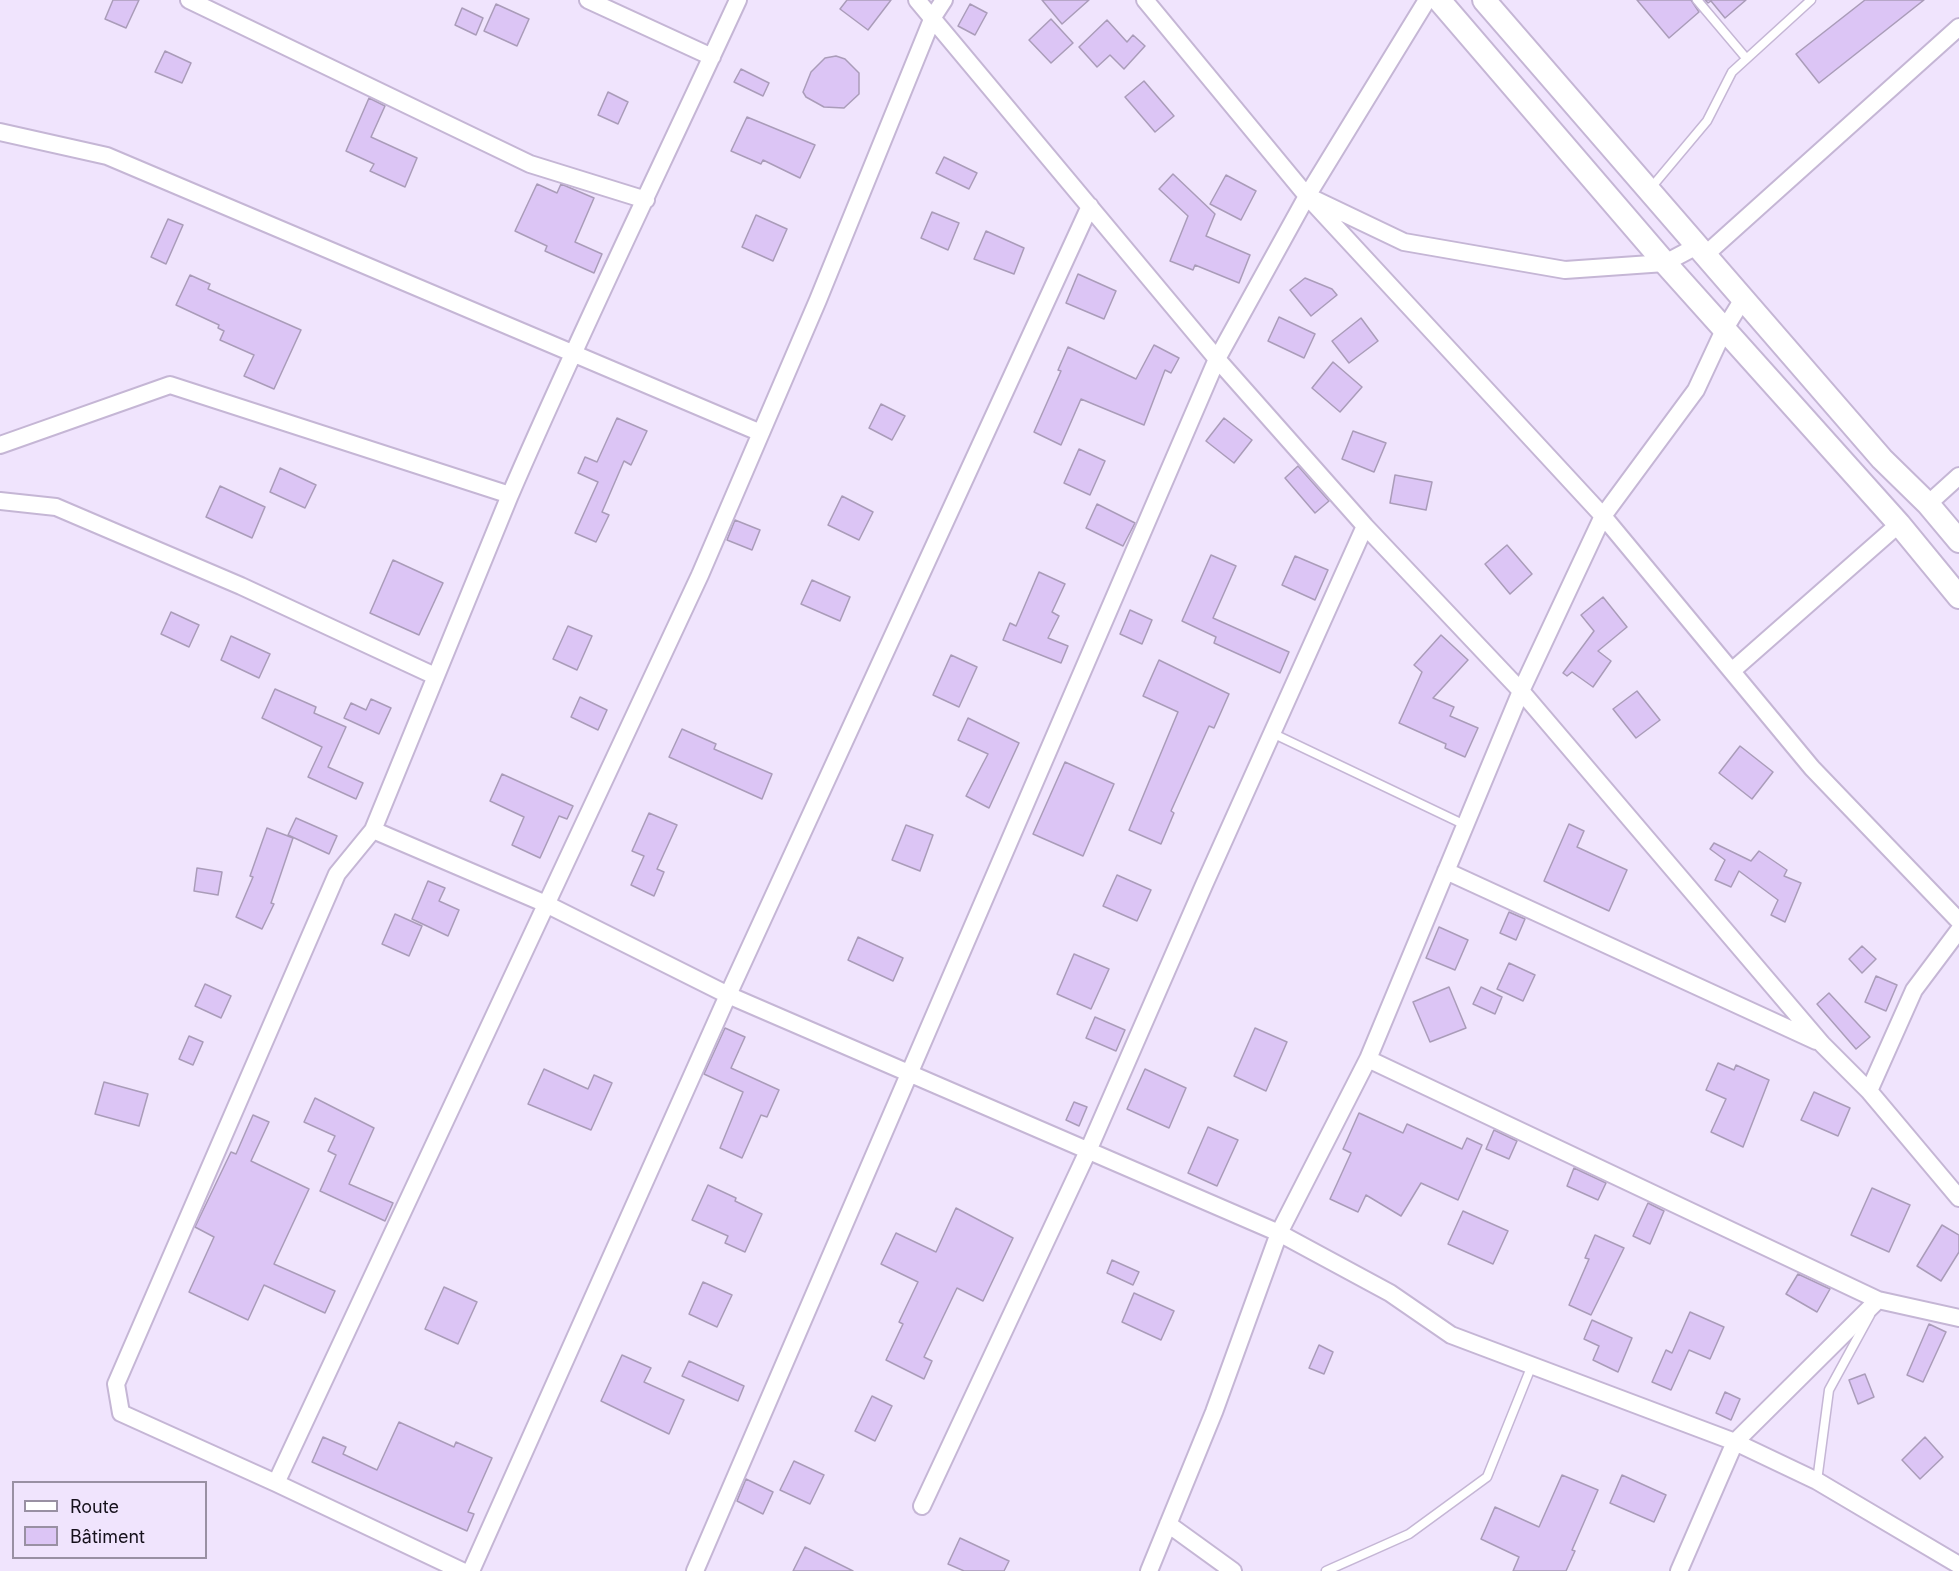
<!DOCTYPE html>
<html>
<head>
<meta charset="utf-8">
<style>
	body { margin:0 }
	#map { position:relative; width:1959px; height:1571px; overflow:hidden; background:#f0e4fd; font-family:Inter,sans-serif }
	canvas { display:block }
	.legend { position:absolute; left:12px; top:1481px; width:195px; height:78px; box-sizing:border-box; background:#f0e4fd; border:2px solid #9990a3; margin:0; padding:8px 10px; list-style:none; font-size:18px; color:#16111c }
	.legend li { display:flex; align-items:center; gap:12px; height:30px }
	.legend b { width:30px; border:2px solid #9990a3 }
</style>
</head>
<body>
<div id="map">
<canvas width="1959" height="1571"></canvas>
<ul class="legend">
<li><b style="height:8px;background:#fff"></b>Route</li>
<li><b style="height:16px;background:#dcc5f5"></b>Bâtiment</li>
</ul>
</div>
<script>
const c = document.querySelector('canvas').getContext('2d');
c.lineJoin = 'round';
function paint(path, color) {
  c.fillStyle = color;
  c.fill(path, 'evenodd');
}
function strokePath(path, color, width, dash) {
  c.strokeStyle = color;
  c.lineWidth = width;
  c.lineCap = dash ? 'butt' : 'round';
  c.setLineDash(dash || []);
  c.stroke(path);
}
const building = new Path2D(`
	M113,0H139L126,28L105,19Z
	M847,0H891L868,30L840,9Z
	M1042,0H1089L1062,24Z
	M1637,0H1691L1699,12L1669,38Z
	M1705,0H1746L1725,18L1711,1L1708,3Z
	M1865,0H1924L1819,83L1796,54Z
	M496,4L529,19L517,46L484,31Z
	M970,4L987,13L975,35L958,26Z
	M462,8L483,18L476,35L455,25Z
	M1051,19L1073,43L1051,63L1029,40Z
	M1107,20L1127,42L1133,35L1145,46L1124,69L1110,55L1097,67L1079,47Z
	M165,51L191,63L182,83L155,72Z
	M836,56L845,59L859,73V94L844,108L824,107L806,97L803,92L811,72L825,58Z
	M741,69L769,83L763,96L734,82Z
	M1144,81L1174,116L1155,132L1125,97Z
	M608,92L628,102L618,124L598,115Z
	M369,98L385,106L371,137L417,158L405,187L370,171L374,164L346,151Z
	M747,117L815,145L800,178L763,160L761,164L731,151Z
	M944,157L977,173L969,189L936,173Z
	M1173,174L1215,214L1206,236L1250,255L1239,283L1195,265L1193,270L1170,261L1188,216L1159,189Z
	M1226,175L1256,191L1241,220L1210,204Z
	M537,184L557,193L561,184L594,198L575,242L602,254L594,273L545,251L547,246L515,231Z
	M932,212L959,223L948,250L921,238Z
	M756,215L787,229L773,261L742,247Z
	M168,219L183,225L166,264L151,257Z
	M986,231L1024,248L1014,274L974,259Z
	M1078,274L1116,291L1104,319L1066,303Z
	M190,275L210,284L208,289L301,330L274,389L244,376L254,355L220,340L224,331L218,328L219,325L176,305Z
	M1305,278L1332,289L1337,295L1311,316L1290,290Z
	M1279,317L1315,334L1304,358L1268,341Z
	M1361,318L1378,341L1349,363L1332,341Z
	M1154,345L1179,358L1171,373L1165,370L1144,425L1081,399L1061,445L1034,432L1061,371L1058,370L1068,347L1136,379Z
	M1333,362L1362,387L1340,412L1312,388Z
	M881,404L905,416L892,440L869,428Z
	M617,418L647,431L631,465L624,461L602,512L609,515L596,542L575,533L598,482L578,473L585,457L597,462Z
	M1224,418L1252,440L1234,463L1206,441Z
	M1353,431L1386,443L1374,472L1342,459Z
	M1079,449L1105,461L1090,495L1064,483Z
	M1298,466L1329,501L1315,513L1285,478Z
	M280,468L316,485L305,508L270,492Z
	M1395,475L1432,482L1426,510L1390,503Z
	M220,486L265,507L252,538L206,517Z
	M842,496L873,512L859,540L828,525Z
	M1097,504L1135,523L1123,546L1086,528Z
	M735,520L760,530L752,550L727,540Z
	M1507,545L1532,574L1510,594L1485,564Z
	M1211,555L1236,566L1213,618L1289,652L1280,673L1214,643L1216,637L1182,621Z
	M1295,556L1328,570L1315,600L1282,585Z
	M393,560L443,583L419,635L370,613Z
	M1039,572L1065,584L1052,612L1059,616L1048,638L1068,646L1061,663L1003,640L1010,623L1016,626Z
	M812,580L850,597L840,621L801,604Z
	M1603,597L1627,627L1598,651L1611,661L1593,687L1572,672L1567,676L1563,673L1594,631L1581,615Z
	M1130,610L1152,620L1142,644L1120,634Z
	M171,612L199,625L189,647L161,634Z
	M568,626L592,636L577,670L553,659Z
	M1441,635L1468,660L1433,698L1454,707L1450,716L1478,728L1465,757L1445,748L1446,744L1399,723L1422,672L1414,665Z
	M231,636L270,654L259,678L221,660Z
	M951,655L977,667L959,707L933,695Z
	M1159,660L1229,694L1214,728L1209,726L1171,811L1174,813L1161,844L1129,830L1178,712L1143,696Z
	M275,689L316,707L314,713L346,727L328,767L363,783L356,799L308,777L322,747L262,718Z
	M1637,691L1660,720L1636,738L1613,709Z
	M580,697L607,710L598,730L571,717Z
	M371,699L391,708L379,734L344,718L351,703L366,710Z
	M968,718L1019,743L989,808L966,796L988,754L958,740Z
	M682,729L716,744L714,749L772,774L762,799L669,757Z
	M1740,746L1773,772L1752,799L1719,773Z
	M1065,762L1114,784L1083,856L1033,834Z
	M502,774L573,806L567,819L559,816L540,858L512,845L524,817L490,801Z
	M649,813L677,825L657,869L664,872L654,896L631,885L644,856L632,851Z
	M296,818L337,836L329,854L288,835Z
	M1569,824L1584,831L1577,847L1627,870L1609,911L1544,881Z
	M906,825L933,835L920,871L892,860Z
	M267,828L293,838L271,903L274,904L262,929L236,917L253,877L250,876Z
	M1714,843L1751,861L1759,851L1787,870L1784,876L1801,883L1785,922L1771,915L1778,900L1739,871L1731,887L1715,880L1725,860L1710,849Z
	M197,868L222,872L218,895L194,891Z
	M1117,875L1151,890L1137,921L1103,906Z
	M428,881L445,888L439,901L459,910L448,936L412,919Z
	M1509,912L1525,919L1516,940L1500,933Z
	M395,914L422,926L409,956L382,944Z
	M1439,927L1468,940L1455,970L1426,958Z
	M858,937L903,958L893,981L848,960Z
	M1862,946L1876,959L1862,973L1849,959Z
	M1074,954L1109,969L1091,1009L1057,994Z
	M1509,963L1535,975L1523,1001L1497,989Z
	M1876,976L1897,985L1886,1011L1865,1002Z
	M205,984L231,996L221,1018L195,1006Z
	M1449,987L1466,1028L1430,1042L1413,1002Z
	M1481,987L1502,997L1495,1014L1473,1004Z
	M1829,993L1870,1037L1856,1049L1817,1004Z
	M1095,1017L1125,1030L1116,1051L1086,1038Z
	M725,1028L745,1037L731,1068L779,1090L767,1117L761,1115L742,1158L720,1148L743,1092L704,1074Z
	M1255,1028L1287,1042L1266,1091L1234,1076Z
	M189,1036L203,1042L193,1065L179,1059Z
	M1718,1063L1734,1070L1736,1065L1769,1080L1743,1147L1711,1132L1726,1099L1706,1090Z
	M544,1069L588,1089L594,1075L612,1083L591,1130L528,1104Z
	M1145,1069L1186,1088L1169,1128L1127,1109Z
	M104,1082L148,1094L139,1126L95,1114Z
	M1814,1092L1850,1108L1838,1136L1801,1120Z
	M315,1098L374,1128L349,1184L393,1203L385,1221L320,1191L336,1155L328,1151L335,1136L304,1122Z
	M1074,1102L1087,1107L1079,1126L1066,1120Z
	M1359,1113L1403,1133L1407,1124L1462,1149L1467,1138L1482,1145L1458,1200L1421,1183L1401,1216L1366,1195L1358,1212L1330,1199L1351,1153L1343,1149Z
	M253,1115L269,1122L251,1161L309,1189L274,1264L335,1291L325,1313L264,1285L248,1320L189,1292L214,1237L195,1227L231,1152L236,1154Z
	M1208,1127L1238,1140L1217,1186L1188,1173Z
	M1494,1130L1517,1141L1509,1159L1486,1149Z
	M1574,1168L1606,1183L1598,1200L1567,1186Z
	M708,1185L736,1198L735,1201L762,1214L745,1252L725,1243L728,1236L692,1220Z
	M1872,1188L1910,1205L1889,1252L1851,1235Z
	M1648,1203L1664,1211L1650,1244L1633,1236Z
	M956,1208L1013,1238L983,1301L957,1288L924,1357L932,1361L924,1379L886,1360L903,1324L899,1322L918,1282L881,1264L896,1233L936,1252Z
	M1463,1211L1508,1231L1493,1264L1448,1244Z
	M1942,1225L1959,1235V1252L1941,1281L1917,1266Z
	M1595,1235L1624,1248L1591,1315L1569,1305L1589,1259L1585,1258Z
	M1112,1260L1139,1272L1133,1285L1107,1273Z
	M1798,1274L1830,1289L1817,1312L1786,1294Z
	M703,1282L732,1295L717,1327L689,1314Z
	M444,1287L477,1302L458,1344L425,1329Z
	M1134,1293L1174,1311L1161,1340L1122,1322Z
	M1690,1312L1724,1327L1710,1359L1689,1350L1671,1390L1652,1382L1666,1350L1672,1353Z
	M1592,1320L1632,1338L1618,1372L1593,1360L1599,1346L1584,1339Z
	M1929,1324L1946,1332L1923,1382L1907,1375Z
	M1319,1345L1333,1352L1324,1374L1309,1368Z
	M622,1355L651,1368L644,1382L684,1400L669,1434L601,1401Z
	M689,1361L744,1386L738,1401L682,1376Z
	M1865,1374L1874,1397L1858,1404L1849,1380Z
	M1725,1392L1740,1399L1731,1420L1716,1413Z
	M872,1396L892,1406L875,1441L855,1431Z
	M399,1422L454,1447L456,1442L492,1458L468,1512L474,1514L467,1531L312,1462L323,1437L346,1447L343,1454L377,1470Z
	M1925,1437L1943,1457L1920,1479L1902,1460Z
	M794,1461L824,1475L810,1504L780,1490Z
	M1562,1475L1598,1490L1572,1550L1575,1551L1566,1571H1513L1519,1557L1481,1539L1495,1507L1539,1527Z
	M1622,1475L1666,1495L1654,1522L1610,1503Z
	M746,1479L773,1492L763,1514L737,1501Z
	M960,1538L1009,1561L1004,1571H964L948,1564Z
	M805,1547L853,1571H793Z`);
const lane = new Path2D(`
	M1697,0L1746,58
	M1650,189L1707,121L1732,72L1811,0
	M1272,733L1465,825
	M1817,1481L1829,1390L1870,1315
	M1326,1571L1409,1534L1487,1477L1532,1365`);
const street = new Path2D(`
	M189,0L530,164L646,200
	M588,0L712,57
	M917,0L1217,359L1365,526L1521,691L1822,1044L1869,1091L1959,1198
	M1145,0L1307,196L1603,516L1812,768L1959,921
	M0,132L107,156L761,433
	M1316,200L1404,242L1565,270L1665,263L1697,246
	M1705,255L1959,27
	M0,445L170,385L510,495C582,328 662,165 738,0
	M0,501L56,507L241,586L435,676
	M1928,504L1959,476
	M1733,670L1899,524
	M373,830L546,904L728,995L1279,1233L1390,1293L1451,1335L1735,1442L1817,1481L1959,1565
	M1446,871L1816,1041
	M1368,1059L1878,1300L1959,1318
	M1869,1091L1914,990L1959,930
	M276,1483L700,575L818,300L933,17L944,0
	M922,1506L1088,1151L1204,885L1365,526
	M1168,1524L1233,1571
	M462,1571L276,1483L121,1413L116,1384L337,874L373,830L510,495
	M471,1571L728,995L1090,206
	M695,1571L1217,359L1307,196L1427,0
	M1149,1571L1214,1412L1279,1233L1368,1059L1521,691L1603,516L1696,390L1724,330L1743,299
	M1679,1571L1735,1442L1878,1300`);
const secondary = new Path2D(`
	M1439,0L1665,263L1899,524L1959,597
	M1484,0L1882,459L1928,504L1959,541`);
paint(building, '#dcc5f5');
strokePath(building, '#aa9cb9', 1.5);
strokePath(lane, '#c5b6d5', 11);
strokePath(street, '#c5b6d5', 20);
strokePath(secondary, '#c5b6d5', 26);
strokePath(lane, '#fff', 8);
strokePath(street, '#fff', 16);
strokePath(secondary, '#fff', 22);
</script>
</body>
</html>
